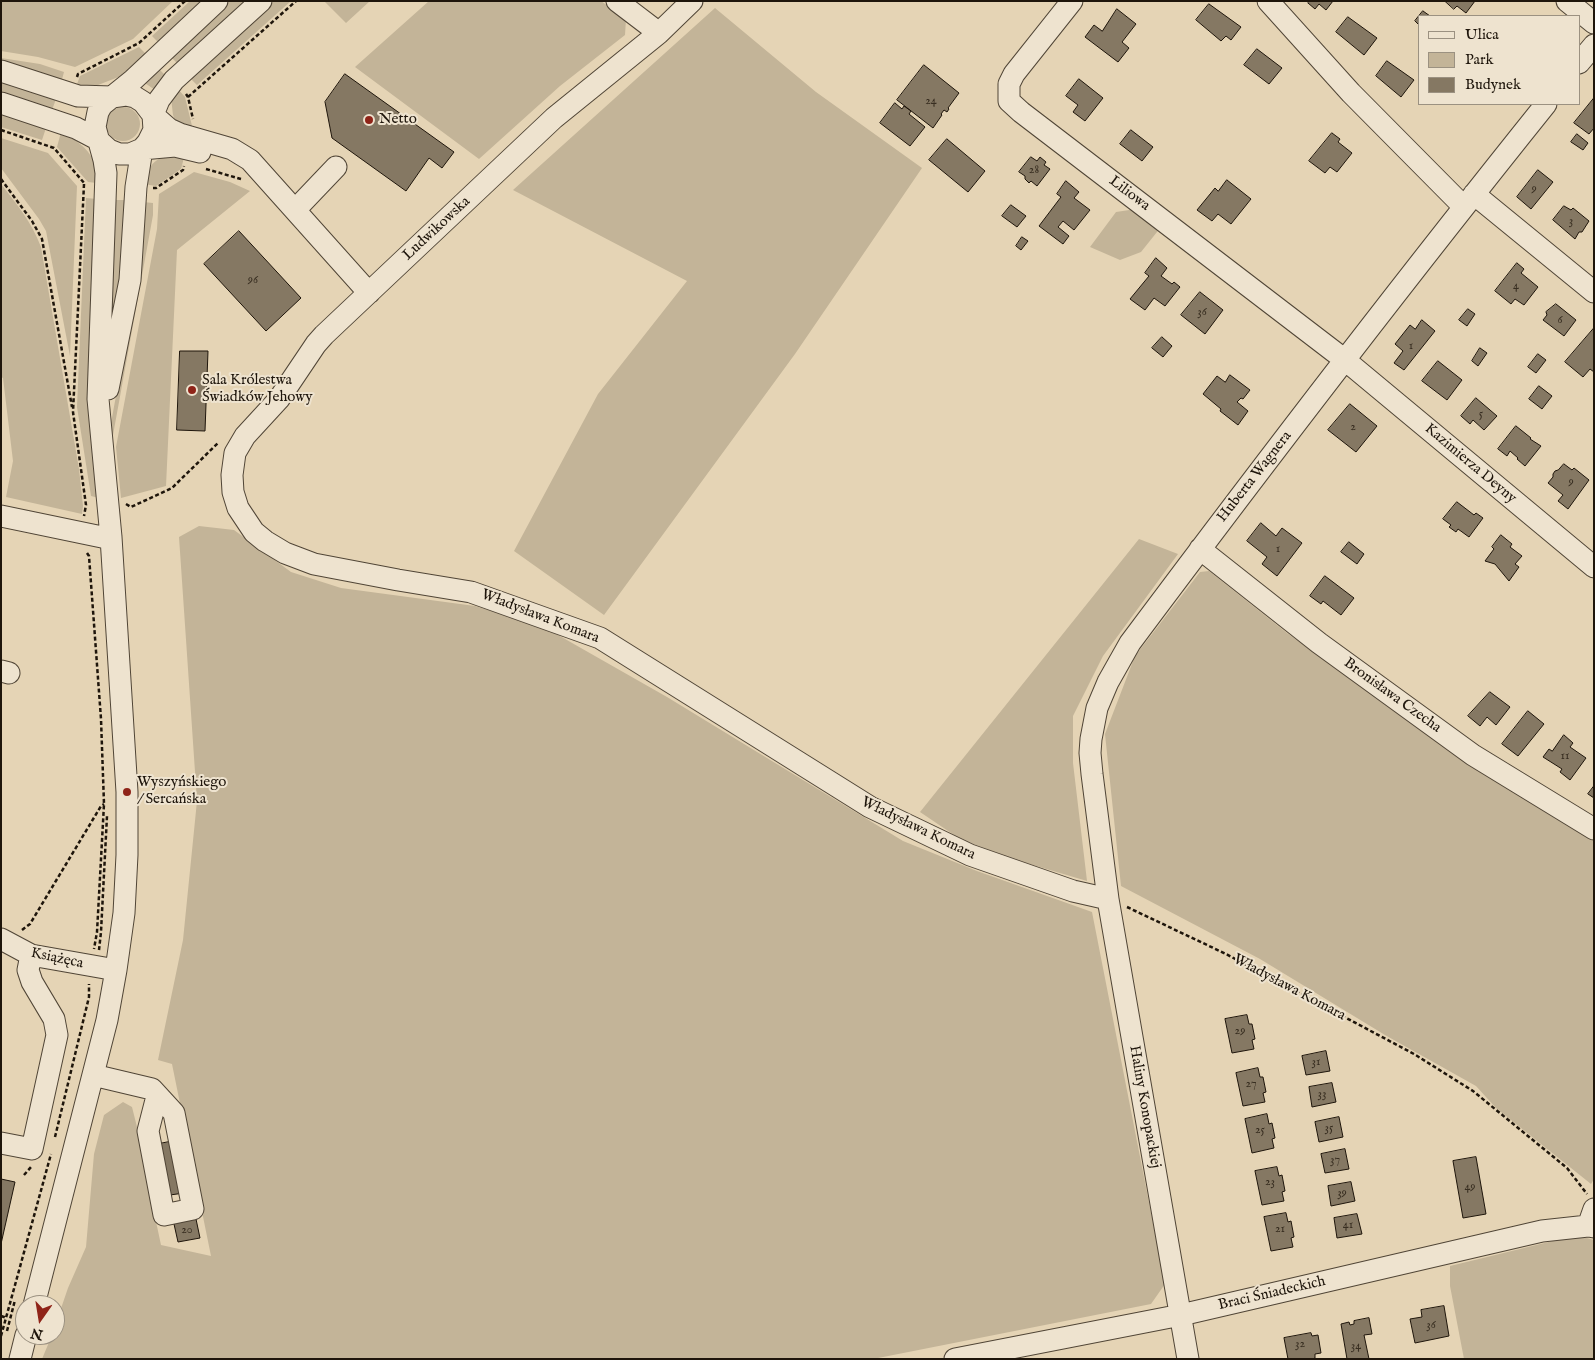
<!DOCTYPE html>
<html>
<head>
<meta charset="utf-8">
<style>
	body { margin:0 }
	#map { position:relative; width:1595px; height:1360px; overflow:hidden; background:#e5d4b5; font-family:"IM FELL English",serif }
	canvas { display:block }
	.frame { position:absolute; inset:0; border:2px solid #1e150b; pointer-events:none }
	.legend { position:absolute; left:1418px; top:15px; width:162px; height:90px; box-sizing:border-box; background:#eee3cf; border:1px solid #9b9181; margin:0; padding:6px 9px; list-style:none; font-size:15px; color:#1e150b }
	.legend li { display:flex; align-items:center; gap:10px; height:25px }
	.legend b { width:25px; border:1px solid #9b9181 }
	.north { position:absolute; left:15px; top:1295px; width:50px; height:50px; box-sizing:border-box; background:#eee3cf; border:1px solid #9b9181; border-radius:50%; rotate:193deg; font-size:14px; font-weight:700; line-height:20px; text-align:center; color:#1e150b }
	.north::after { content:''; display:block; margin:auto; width:18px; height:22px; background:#8f2418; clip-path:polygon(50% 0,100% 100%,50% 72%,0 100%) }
</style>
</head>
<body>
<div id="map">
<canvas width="1595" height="1360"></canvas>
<div class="frame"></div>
<ul class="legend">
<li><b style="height:6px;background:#eee3cf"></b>Ulica</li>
<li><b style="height:14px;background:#c3b498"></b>Park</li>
<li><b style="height:14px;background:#857863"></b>Budynek</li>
</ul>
<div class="north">N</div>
</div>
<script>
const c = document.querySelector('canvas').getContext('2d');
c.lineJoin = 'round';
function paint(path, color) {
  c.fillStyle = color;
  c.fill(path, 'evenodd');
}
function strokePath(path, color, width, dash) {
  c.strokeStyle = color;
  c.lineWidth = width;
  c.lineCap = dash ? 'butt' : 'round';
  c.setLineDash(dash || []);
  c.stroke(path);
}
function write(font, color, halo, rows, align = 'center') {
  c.font = font + ' "IM FELL English",serif';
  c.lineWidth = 4;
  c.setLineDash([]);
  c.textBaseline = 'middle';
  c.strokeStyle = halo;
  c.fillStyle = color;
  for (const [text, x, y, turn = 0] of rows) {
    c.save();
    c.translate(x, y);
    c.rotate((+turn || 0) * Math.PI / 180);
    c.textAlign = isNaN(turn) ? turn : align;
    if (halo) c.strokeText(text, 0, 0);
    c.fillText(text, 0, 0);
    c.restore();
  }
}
const green = new Path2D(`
	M1,1H173L133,39L75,67L38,57L1,51Z
	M190,1H205L159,43L152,36Z
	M230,1H248L179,65L170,56Z
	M274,1H291L197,85L190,78Z
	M324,1H370L346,23Z
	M429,1H601L626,19L625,35L560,86L479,159L355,67Z
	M715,8L816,92L922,168L795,354L604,615L514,551L598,394L687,281L513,190Z
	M139,47L146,54L121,76L93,87H76L80,76Z
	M1,58L40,64L64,72L61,83L1,63Z
	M157,67L166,76L155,90L142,81Z
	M1,80L56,99L52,110L1,93Z
	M178,89L185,97L192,126L191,131L176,122L173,115L171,98Z
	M106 124a17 17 0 1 1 34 0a17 17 0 1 1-34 0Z
	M1,113L46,128L42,140L1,127Z
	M61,132C74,139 88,147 94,162C96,168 96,176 97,183L88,182L57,147Z
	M1,138L48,153L77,186L70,356L46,231L39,219L1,168Z
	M185,154L181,169L156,186L143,184C150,159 160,155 185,154Z
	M194,172L230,182L250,191L177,250L166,486L121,498L116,447L157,229L159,194Z
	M1,184C17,204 32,223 41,247L79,469L83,506L82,514L6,497L13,461L3,378L1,377Z
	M86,198L97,199L90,363L87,400L99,498L91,496L77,407Z
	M114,200H126L122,271L110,352Z
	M143,202L153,203V215L111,446V423L140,265Z
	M1136,209L1161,227L1141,252L1120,260L1090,247L1116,212Z
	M199,526L234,530L291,572L341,588L475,606L544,627L667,697L903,841L977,871L1092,912L1165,1284L1151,1304L873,1359H42L52,1335H55V1326L68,1288L86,1247L94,1154L104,1115L123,1102L132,1107L140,1139L141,1151L161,1245L211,1256L172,1064L158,1060L183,940L197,801L179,537Z
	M1139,539L1178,554L1103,656L1073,716V763L1087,881L1016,860L960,839L920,812Z
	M1209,571L1287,633L1475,768L1594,841V1179L1591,1184L1496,1108L1476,1086L1385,1035L1260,959L1121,886L1105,734L1135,656L1200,572Z
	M1565,1238H1587L1594,1240V1359H1464L1450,1286V1266Z`);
const building = new Path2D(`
	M1310,1H1333L1326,10L1319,4L1315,9L1308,3Z
	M1445,1H1475L1466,13L1457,6L1454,9Z
	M1209,4L1241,27L1231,40L1226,36L1221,41L1196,20Z
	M1117,9L1136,24L1122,42L1129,48L1118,62L1085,37L1094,25L1102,31Z
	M1423,11L1430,16H1419V25L1415,21Z
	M1348,17L1377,38L1364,55L1336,32Z
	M1257,49L1282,68L1269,84L1244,65Z
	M1387,61L1414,80L1401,97L1376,76Z
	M924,65L959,93L948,108L949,109L947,112L944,110L941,114L942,115L933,128L897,100Z
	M345,74L454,152L442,168L429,158L406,191L332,138L325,102Z
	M1079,79L1103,98L1085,121L1073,112L1078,105L1066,96Z
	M1594,98V128L1589,134L1574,123Z
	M895,103L902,109L904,106L911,111L909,114L925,127L910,146L880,123Z
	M1131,130L1153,147L1142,161L1120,144Z
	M1332,133L1340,139L1338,142L1352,153L1337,172L1330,167L1325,173L1309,161Z
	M1577,134L1588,143L1583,150L1571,142Z
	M947,139L985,171L968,192L929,160Z
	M1031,157L1037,161L1040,157L1046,162L1044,165L1050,169L1037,186L1031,181L1029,183L1025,179V176L1019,172Z
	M1538,170L1553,182L1531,209L1517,197Z
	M1227,180L1251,199L1231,224L1218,214L1212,221L1197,210L1215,188L1218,191Z
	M1066,181L1079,192L1074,198L1090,210L1074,230L1063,221L1058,227L1069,236L1063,244L1039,226L1061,197L1057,194Z
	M1011,205L1026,216L1017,227L1002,216Z
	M1564,206L1571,210L1573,208L1589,221L1582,232H1579L1575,239L1553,220Z
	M239,231L301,298L266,331L204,264Z
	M1022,237L1028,241L1021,250L1016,246Z
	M1156,258L1167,268L1161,276L1172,284L1174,282L1180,287L1165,306L1154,298L1145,310L1130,299L1149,276L1145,273Z
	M1517,263L1524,269L1521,273L1538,287L1524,305L1515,299L1511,304L1495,291Z
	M1200,292L1223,310L1205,334L1181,315Z
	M1556,304L1576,320L1564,336L1543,320L1547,315L1546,312Z
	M1468,309L1475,314L1467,326L1459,320Z
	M1422,320L1435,331L1404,370L1394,363L1403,351L1395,344L1410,325L1415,329Z
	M1594,328V372L1590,369L1583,377L1565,362Z
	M1162,337L1172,346L1163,357L1152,348Z
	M1480,348L1487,353L1478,366L1472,361Z
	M180,351H208L205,431L177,430Z
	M1538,354L1546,360L1536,373L1528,367Z
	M1438,361L1462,380L1447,400L1422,381Z
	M1230,375L1250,390L1243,399L1241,398L1237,402L1248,411L1238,425L1220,411L1221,409L1203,394L1217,376L1225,382Z
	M1539,386L1552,396L1542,409L1529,399Z
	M1476,398L1497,416L1484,430L1473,420L1470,424L1461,416Z
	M1350,404L1377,426L1356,452L1328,430Z
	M1516,426L1531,438L1530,439L1541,446L1525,466L1517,459L1518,458L1510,451L1507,456L1498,449Z
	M1564,464L1572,470L1574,468L1589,480L1568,509L1558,501L1563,495L1548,483L1553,477V474L1555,471L1558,470Z
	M1457,502L1474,515L1476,513L1483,518L1469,537L1458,529L1456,532L1449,527L1451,525L1443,519Z
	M1261,523L1276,536L1282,528L1302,543L1277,576L1262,564L1267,557L1247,541Z
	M1501,535L1512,544L1510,547L1522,556L1515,564L1519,567L1509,581L1495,564L1485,561L1494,549L1492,547Z
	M1349,542L1364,554L1357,564L1341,552Z
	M1325,576L1354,598L1341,615L1323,601L1321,604L1310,596Z
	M1490,692L1510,707L1496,725L1487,717L1480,726L1468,716Z
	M1528,711L1544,724L1518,756L1502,744Z
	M1564,735L1573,743L1570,747L1586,758L1570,780L1560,772L1562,769L1543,757L1549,749L1552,751Z
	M1594,786V798L1588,794Z
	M1247,1015L1249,1024H1252L1255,1039L1252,1040L1254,1049L1232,1053L1225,1019Z
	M1326,1051L1330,1071L1306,1075L1302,1056Z
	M1258,1068L1260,1077H1263L1266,1092L1263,1093L1265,1102L1243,1106L1236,1073Z
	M1332,1083L1336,1102L1312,1107L1309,1087Z
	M1267,1114L1269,1124L1272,1123L1275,1138L1272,1139L1274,1148L1252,1153L1245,1119Z
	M1339,1117L1343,1137L1319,1142L1315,1122Z
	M174,1141L184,1193L170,1195L159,1144Z
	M1345,1149L1349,1169L1325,1173L1321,1154Z
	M1476,1157L1486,1214L1463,1218L1453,1161Z
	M1277,1167L1279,1176L1282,1175L1285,1191L1282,1192L1284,1201L1262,1205L1255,1171Z
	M1,1179L15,1182L1,1244Z
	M1351,1182L1355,1201L1331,1206L1328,1186Z
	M1286,1213L1288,1222L1291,1221L1294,1237L1291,1238L1293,1247L1271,1251L1264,1217Z
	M1357,1214L1362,1234L1337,1238L1334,1218Z
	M196,1219L200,1238L178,1242L174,1224Z
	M1444,1306L1449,1336L1415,1343L1410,1319L1422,1317L1421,1310Z
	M1369,1318L1372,1334L1364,1335L1369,1359H1347L1341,1324L1349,1322L1350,1325L1354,1324V1321Z
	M1311,1333L1312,1336L1318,1335L1321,1353L1315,1354V1358L1313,1359H1288L1284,1338Z`);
const path = new Path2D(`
	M77,77L78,74L139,43L185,1
	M186,94L188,97L193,119
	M188,97L296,1
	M1,130L54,148L85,184
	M206,169L241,179
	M1,179L32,221L42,239L72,407
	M84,184L73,412L86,505L84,516
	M153,188H156L183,170L184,166
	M126,504L131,507L172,488L219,442
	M87,553L89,556L101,719L104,804L97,932L94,949
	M1127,907L1226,954L1414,1054L1473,1091L1567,1168L1587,1194
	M22,930L30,924L101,806L104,804
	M99,950L101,932L107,816
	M55,1137L89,997V984
	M24,1175L31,1167
	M1,1316L7,1318
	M7,1331L15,1300
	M1,1336L51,1154`);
const minor = new Path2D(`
	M617,1L659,33
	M692,1L659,33L554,118L324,335L316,344L279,399L245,436L235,453L232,475L233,492L238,508L254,532L265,541L285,553L314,564L398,580L471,592L600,638L870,807L970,855L1073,891L1108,899
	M1072,1L1014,74L1009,84V101L1021,112L1345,360L1594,567
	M1268,1L1351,93L1464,207
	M1567,1L1594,23
	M1579,63L1594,45
	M1,71L78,96L112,97L126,95L135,97L143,102L153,115L154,130L148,142L142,149L130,154H119L109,150L97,139L76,128L1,103
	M153,115L169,129L180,134L232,149L250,160L369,293
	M153,115L159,100L174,80L261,1
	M142,149L175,146L200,152
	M1474,194L1594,292
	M295,210L336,167
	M108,389L130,280L136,187L142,149
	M1,516L102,537H111
	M1200,549L1319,643L1473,755L1594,829
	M1,671L9,673
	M1,939L31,955L116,970
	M93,1075L152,1089L174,1113L193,1209L164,1215L148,1131L157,1096
	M1,1143L32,1149L57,1035L54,1019L32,982L28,970L31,955
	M1588,1226L1594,1209
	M34,1305L107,1020L116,970L124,913L127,855V792L111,537L98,399L106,173L104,160L95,127L98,112L102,105L133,80L217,1
	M20,1359L26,1335
	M955,1359L1181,1315L1542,1231L1588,1226L1594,1227
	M1188,1359L1108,899L1092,774L1090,753L1091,739L1097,708L1108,682L1130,643C1266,461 1404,281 1546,104`);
const markers = [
	[369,120,5,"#8f2418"],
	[192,390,5,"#8f2418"],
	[127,792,5,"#8f2418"]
];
const numberNames = [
	["24",931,102],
	["28",1034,171],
	["9",1534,190],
	["3",1571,222],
	["96",253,281],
	["4",1516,287],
	["36",1202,313],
	["6",1560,321],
	["1",1411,347],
	["5",1481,415],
	["2",1353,428],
	["9",1571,483],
	["1",1278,550],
	["11",1565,757],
	["29",1240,1032],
	["31",1316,1063],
	["27",1251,1085],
	["33",1322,1095],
	["35",1329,1129],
	["25",1260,1131],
	["37",1335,1161],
	["23",1270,1183],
	["49",1470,1188],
	["39",1342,1194],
	["41",1348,1226],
	["21",1280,1230],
	["20",187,1231],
	["36",1431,1326],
	["32",1300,1345],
	["34",1356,1347]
];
const poiNames = [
	["Netto",379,120],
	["Sala Królestwa",202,381],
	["Świadków Jehowy",202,398],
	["Wyszyńskiego",137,783],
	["/ Sercańska",137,800]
];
const streetNames = [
	["Liliowa",1129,194,37],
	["Ludwikowska",437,229,-43],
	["Kazimierza Deyny",1470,464,40],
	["Huberta Wagnera",1255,477,-52],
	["Władysława Komara",540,617,21],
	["Bronisława Czecha",1392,696,36],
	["Władysława Komara",918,829,26],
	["Książęca",57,959,12],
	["Władysława Komara",1289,988,28],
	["Haliny Konopackiej",1144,1107,80],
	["Braci Śniadeckich",1272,1294,-13]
];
paint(green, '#c3b498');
paint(building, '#857863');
strokePath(building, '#1e150b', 1);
strokePath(minor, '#504536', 23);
strokePath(path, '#1e150b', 2.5, [4, 2.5]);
strokePath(minor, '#eee3cf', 21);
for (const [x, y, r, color] of markers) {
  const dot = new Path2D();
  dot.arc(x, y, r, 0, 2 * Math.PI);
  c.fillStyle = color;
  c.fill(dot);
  strokePath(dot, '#eee3cf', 2);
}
write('12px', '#382e21', null, numberNames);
write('15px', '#1e150b', '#eee3cf', poiNames, 'left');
write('15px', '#1e150b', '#eee3cf', streetNames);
</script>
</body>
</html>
